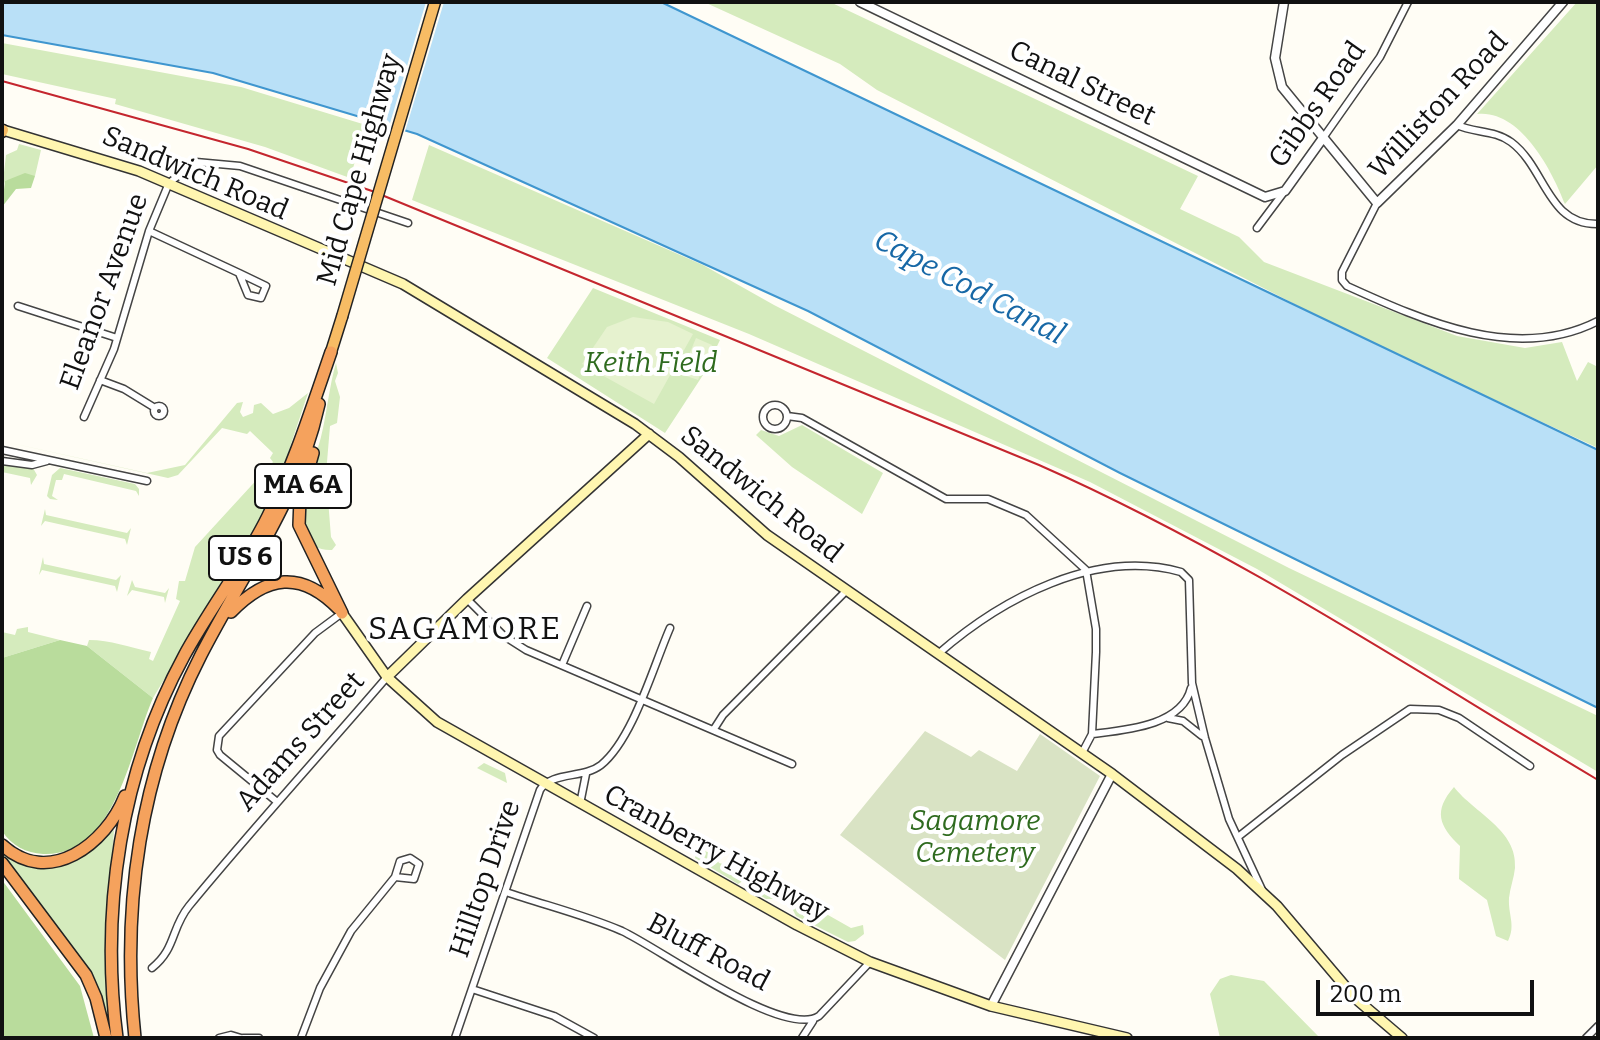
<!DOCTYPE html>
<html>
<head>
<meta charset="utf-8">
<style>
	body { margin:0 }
	#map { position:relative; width:1600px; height:1040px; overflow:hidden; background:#fffdf5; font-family:Bitter,serif }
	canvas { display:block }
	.frame { position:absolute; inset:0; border:4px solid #111; pointer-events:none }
	.scale { position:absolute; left:1316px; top:980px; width:218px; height:36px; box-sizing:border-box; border:4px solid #111; border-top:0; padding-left:10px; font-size:24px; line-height:28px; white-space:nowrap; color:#111; -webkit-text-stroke:6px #fff; paint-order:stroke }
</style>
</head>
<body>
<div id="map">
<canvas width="1600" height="1040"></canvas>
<div class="frame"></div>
<div class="scale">200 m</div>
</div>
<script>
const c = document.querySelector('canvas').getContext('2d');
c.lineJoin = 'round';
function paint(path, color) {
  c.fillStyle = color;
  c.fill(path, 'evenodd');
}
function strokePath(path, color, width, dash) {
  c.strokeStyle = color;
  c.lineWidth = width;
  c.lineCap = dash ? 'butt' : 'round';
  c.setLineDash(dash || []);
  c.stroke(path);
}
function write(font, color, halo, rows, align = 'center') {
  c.font = font + ' Bitter,serif';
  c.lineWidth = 8;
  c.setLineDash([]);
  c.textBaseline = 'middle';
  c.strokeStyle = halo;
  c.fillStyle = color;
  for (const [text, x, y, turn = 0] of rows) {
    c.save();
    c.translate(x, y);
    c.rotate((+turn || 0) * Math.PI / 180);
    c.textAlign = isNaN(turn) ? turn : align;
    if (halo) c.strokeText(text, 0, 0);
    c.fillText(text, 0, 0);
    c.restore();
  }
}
const green = new Path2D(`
	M704,2H830L1198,176L1180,209L1239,237L1264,262L1457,336L1525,348L1562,342L1577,381L1588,362L1598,367V448L1359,337L877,90L840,64Z
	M1577,2H1598V165L1565,204C1552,170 1520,109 1477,114Z
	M2,43L241,87L366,125L350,178L265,147L115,104L116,99L2,74Z
	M19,144L41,150L35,176L5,181L2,190L6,155L17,150Z
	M429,145L703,265L774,305L1289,568L1598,716V772L1257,569L1090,482L749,334L412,200Z
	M593,288L720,340L703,375L665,433L547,358Z
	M336,363L338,373L335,381L340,397L337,423L330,426L326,474L331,537L336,545L332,550C279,552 314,464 321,437C327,413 329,387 336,363Z
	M308,393L282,471L259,521L153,698L87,646L89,640C111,640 128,647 151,652L149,659L153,661L180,601L176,599L179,581H185L195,547L273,462L270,458L273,453L250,431L247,434L222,428L178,475L168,478L2,441L147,473L185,465L237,403L243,402L240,412L243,417L253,413L254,405L261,403L273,414L289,408Z
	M802,425L883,473L862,514L792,467L756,435L761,430L779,436Z
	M2,464L33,468L37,475L31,485L30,478L2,472Z
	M60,468L135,484L139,489V496L136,491L64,474L62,480H56L52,496L58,500L50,499L47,496L52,475Z
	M45,509L46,515L127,533L131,528L127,545L125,539L45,521L41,526Z
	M43,557L44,564L116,580L121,575L117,592L115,586L42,570L39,575Z
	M132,580L135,587L165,593L169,588L165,603L164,597L132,590L127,596Z
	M28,627V632L60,640L2,658V632L15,635L17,629Z
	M484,763L505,773L507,783L477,768Z
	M1454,787C1474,813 1518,830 1515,868C1514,878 1510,888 1509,898C1508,915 1516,925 1508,941L1496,936L1487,900L1459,879L1460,846C1439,826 1433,811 1454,787Z
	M114,830L109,904L110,1038L91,976L2,856V851L16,861L88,851Z
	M697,848L715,855L719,863L731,866L748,878L738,884L695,858Z
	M762,868L787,882L776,899H766L753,891L755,880L775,890L780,882Z
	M798,898L851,928L863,925L864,934L855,941L848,942L796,916L790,904L792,899Z
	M1231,975L1264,981L1320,1038H1220L1210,994L1220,979Z`);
const forest = new Path2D(`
	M25,173L35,176L31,188L16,189L2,207L5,181Z
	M60,640L87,646L153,698C131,748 116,857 43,854C26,853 12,846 2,831V658Z
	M2,880L80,986L94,1038H2Z`);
const cemetery = new Path2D(`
	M925,731L971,757L979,750L1017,771L1040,734L1100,776L1005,960L840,835Z`);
const pitch = new Path2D(`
	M633,317L668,322L693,334L654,404L582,364L607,327Z
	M696,338L712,345L698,380L681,374Z`);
const water = new Path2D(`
	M2,2H661L1598,450V708L1120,473L808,311L417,134L213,73L2,35Z`);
const pier = new Path2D(`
	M426,2H444L404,135L388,130Z`);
const minor = new Path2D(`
	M1457,125C1474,133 1495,130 1511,142C1546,168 1547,225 1598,224
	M1323,138L1380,57L1408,2
	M1377,203L1342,272V280L1347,286C1424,321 1516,363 1598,321
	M1257,228L1284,192
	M149,231L239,273
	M239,273L266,286L261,298L248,295Z
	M18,306L117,338
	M100,380L124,389L155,408
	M763 417a12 12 0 1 1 24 0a12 12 0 1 1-24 0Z
	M154 411a5 5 0 1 1 10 0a5 5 0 1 1-10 0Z
	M787,416L802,418L946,499H988L1026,515L1086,570L1096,629V652L1092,734L1082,753
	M84,417L114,349L149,231L169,183L196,162L240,166L408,223
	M2,450L147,481
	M2,461L32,465L47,461
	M467,599L504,636L526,650L792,764
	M938,654C1001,599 1095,548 1181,572L1189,580L1192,683L1205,738L1229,819L1263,892
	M562,665L587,606
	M1168,718L1183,721L1202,736
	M714,729L723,715L847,590
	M1092,734C1125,730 1182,726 1191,688
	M276,801L220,755L217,750L219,736L315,633L342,613
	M580,804L586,774
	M1238,837L1342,755L1410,709L1439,710L1459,718L1530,766
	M506,892C544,905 585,915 622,931C659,948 784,1039 819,1016L870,962
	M152,968C176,949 171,928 189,906C253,828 321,754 387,677
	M472,989L554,1016L594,1038
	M219,1038L231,1035L241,1038
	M243,1038H259
	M301,1038L320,988L351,931L395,877L400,861L410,858L419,864L414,879L395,877
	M455,1038L540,790C552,771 583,779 601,765C633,739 653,667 670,628
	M802,1038L813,1021
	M1586,1038L1598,1026`);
const tertiary = new Path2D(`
	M860,2L1265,197L1285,191L1323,138
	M1284,2L1275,58L1282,87L1377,203L1457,125L1563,2
	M991,1006L1112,774`);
const secondary = new Path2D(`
	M3,130L139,171L403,284L635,424L679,457L767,535L1112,774L1237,869L1277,906L1355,998L1402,1038
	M342,613L387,677L437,722L797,925L870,962L991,1006L1127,1038
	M387,677L467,599L649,434`);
const trunk = new Path2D(`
	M2,132L3,130
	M331,352L342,317`);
const motorway = new Path2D(`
	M313,453L300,499L299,525L342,613
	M231,612C267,575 301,570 339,609
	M2,845C49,888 106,844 125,796
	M2,863L86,975L96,998L106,1038
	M117,1038C100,908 121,772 184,656C210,608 244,565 268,516C294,464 312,407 331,352
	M135,1038C121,906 140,774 201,655C246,567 297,503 319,404`);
const rail = new Path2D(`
	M2,81L248,149L372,191L1039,465C1234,551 1415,671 1598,780`);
const trunkBridge = new Path2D(`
	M342,317L435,2`);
const shields = [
	[303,486,96],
	[245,558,72]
];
const shieldNames = [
	["MA 6A",303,486],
	["US 6",245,558]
];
const streetNames = [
	["Canal Street",1082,84,26],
	["Gibbs Road",1318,105,-55],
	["Williston Road",1439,106,-47],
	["Mid Cape Highway",360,170,-74],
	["Sandwich Road",195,174,23],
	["Eleanor Avenue",105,292,-70],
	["Sandwich Road",761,495,39],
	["Adams Street",301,742,-48],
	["Cranberry Highway",716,854,29],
	["Hilltop Drive",486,879,-71],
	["Bluff Road",708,953,28]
];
const parkNames = [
	["Keith Field",651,364],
	["Sagamore",975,822],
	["Cemetery",975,854]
];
const waterNames = [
	["Cape Cod Canal",969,288,28]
];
const quarterNames = [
	["SAGAMORE",465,630]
];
paint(green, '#d5ebbd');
paint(forest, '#b9dc9c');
paint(cemetery, '#d9e3c4');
paint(pitch, '#e6f2cf');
paint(water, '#b9e0f7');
strokePath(water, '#3f96cf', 2);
paint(pier, '#fffdf5');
strokePath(minor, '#444', 9);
strokePath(tertiary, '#444', 11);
strokePath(secondary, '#333', 12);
strokePath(trunk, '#222', 13);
strokePath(motorway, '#222', 14);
strokePath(minor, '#fff', 6);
strokePath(tertiary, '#fff', 8);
strokePath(secondary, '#fff6b0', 9);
strokePath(trunk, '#f7bc64', 10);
strokePath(motorway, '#f5a25d', 11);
strokePath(rail, '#c4262e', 2);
strokePath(trunkBridge, '#222', 13, []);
strokePath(trunkBridge, '#f7bc64', 10);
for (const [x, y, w] of shields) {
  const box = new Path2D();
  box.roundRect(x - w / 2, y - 22, w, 44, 6);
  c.fillStyle = '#fff';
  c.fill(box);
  strokePath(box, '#111', 2);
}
write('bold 26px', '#111', null, shieldNames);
write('28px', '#111', '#fff', streetNames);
write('italic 28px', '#2f6b1f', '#fff', parkNames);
write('italic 30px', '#1768a6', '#fff', waterNames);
c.letterSpacing = '2px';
write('32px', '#111', '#fff', quarterNames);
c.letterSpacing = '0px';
</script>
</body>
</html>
